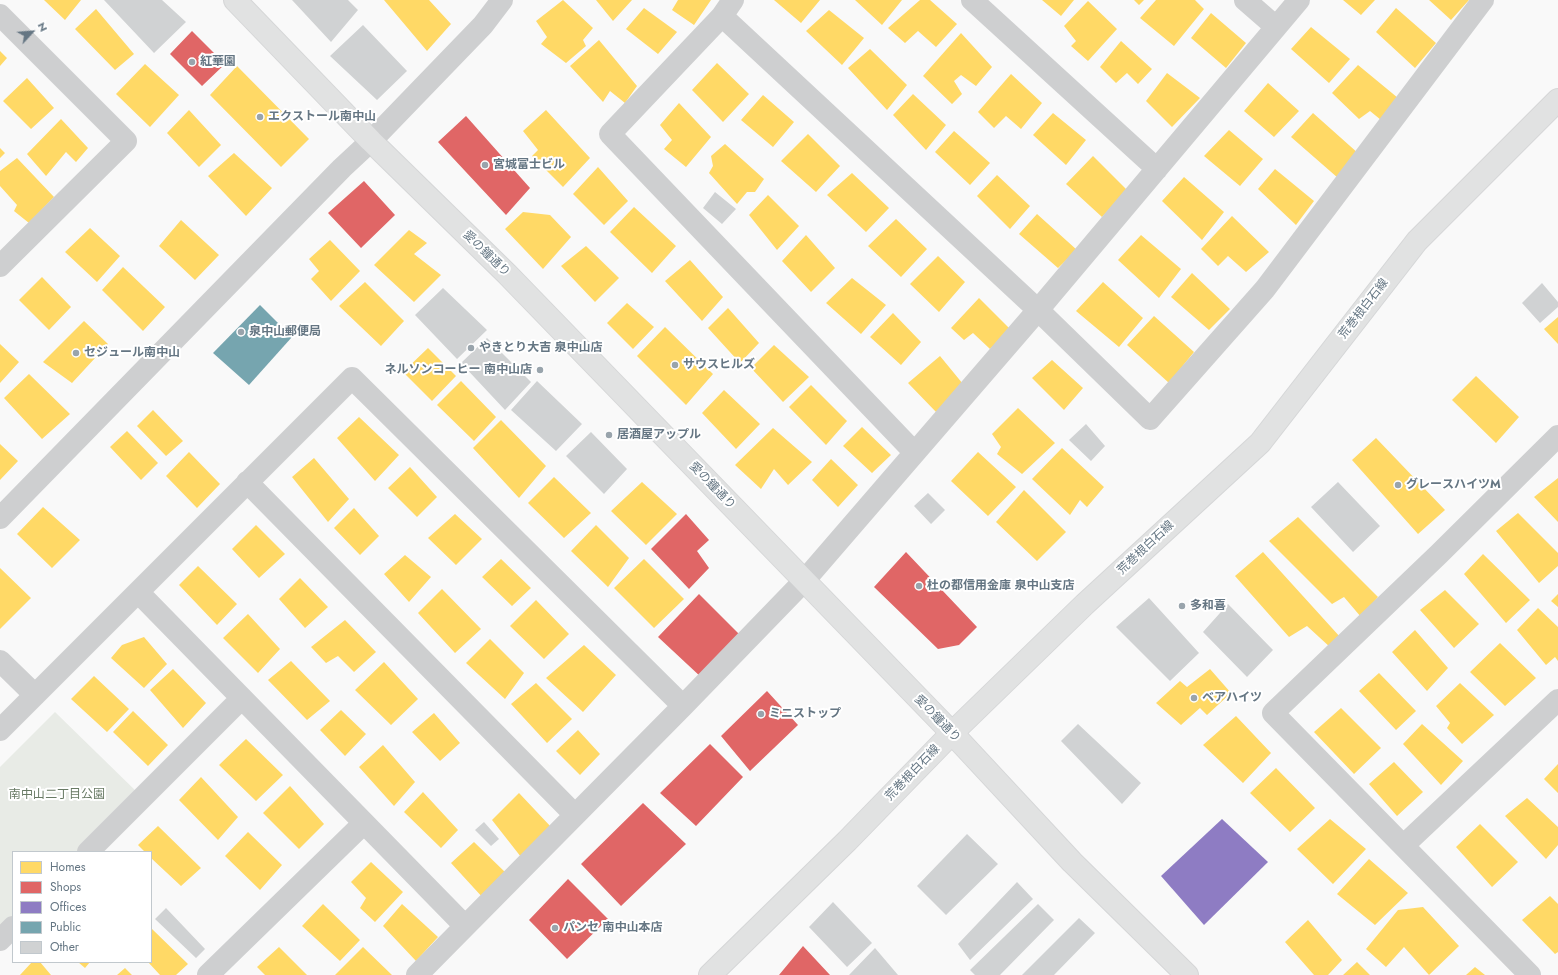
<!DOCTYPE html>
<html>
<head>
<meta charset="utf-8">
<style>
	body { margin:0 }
	#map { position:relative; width:1558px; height:975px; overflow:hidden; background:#f9f9f9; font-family:Jost,sans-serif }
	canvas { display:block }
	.legend { position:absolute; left:12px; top:851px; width:140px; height:112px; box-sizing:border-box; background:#fff; border:1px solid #c1c8cd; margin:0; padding:5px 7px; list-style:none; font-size:12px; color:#657683 }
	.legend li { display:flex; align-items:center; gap:8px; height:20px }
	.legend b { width:20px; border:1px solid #c1c8cd }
	.north { position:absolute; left:12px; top:12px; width:40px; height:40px; -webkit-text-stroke:3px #fff; paint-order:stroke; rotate:64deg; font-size:11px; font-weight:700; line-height:16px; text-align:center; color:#657683 }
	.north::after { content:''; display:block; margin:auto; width:14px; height:18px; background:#657683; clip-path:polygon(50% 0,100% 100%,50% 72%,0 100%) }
</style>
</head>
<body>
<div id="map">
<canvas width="1558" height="975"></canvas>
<ul class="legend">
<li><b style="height:11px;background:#ffd966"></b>Homes</li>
<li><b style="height:11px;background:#e06666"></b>Shops</li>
<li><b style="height:11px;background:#8e7cc3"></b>Offices</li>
<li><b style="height:11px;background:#76a5af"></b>Public</li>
<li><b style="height:11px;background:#d0d2d3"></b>Other</li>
</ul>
<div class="north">N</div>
</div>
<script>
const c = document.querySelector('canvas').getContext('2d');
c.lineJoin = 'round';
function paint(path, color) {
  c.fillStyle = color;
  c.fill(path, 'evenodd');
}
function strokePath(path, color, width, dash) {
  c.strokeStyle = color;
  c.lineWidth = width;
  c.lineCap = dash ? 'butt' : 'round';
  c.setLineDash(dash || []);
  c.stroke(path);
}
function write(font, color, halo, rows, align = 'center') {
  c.font = font + ' Jost,"Noto Sans JP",sans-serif';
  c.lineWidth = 4;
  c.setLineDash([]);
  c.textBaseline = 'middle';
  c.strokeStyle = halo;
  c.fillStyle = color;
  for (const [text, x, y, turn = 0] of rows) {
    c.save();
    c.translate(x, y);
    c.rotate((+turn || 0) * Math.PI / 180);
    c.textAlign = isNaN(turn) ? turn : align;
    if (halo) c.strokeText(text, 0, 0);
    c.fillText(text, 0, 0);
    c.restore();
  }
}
const green = new Path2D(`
	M55,712L139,794L81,852H13V920L0,933V767Z`);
const homes = new Path2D(`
	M44,0H81L65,20Z
	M384,0H429L451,24L427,51Z
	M563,0L593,28L583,40L586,46L566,63L541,44L547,37L536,21Z
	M596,0H632L613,21Z
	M678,0H711L694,25L672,10Z
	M774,0H820L801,23Z
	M855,0H902L882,25Z
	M920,0H930L957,24L936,47L918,31L905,43L888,28Z
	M1042,0H1074L1061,16Z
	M1134,0H1144L1139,5Z
	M1156,0H1195L1204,9L1174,46L1140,18Z
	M1343,0H1375L1361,15Z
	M1429,0H1469L1451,20Z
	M1088,1L1117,29L1088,61L1071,46L1076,41L1064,26Z
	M644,8L677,32L658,54L626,29Z
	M1396,8L1436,43L1415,68L1376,32Z
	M96,9L134,54L115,70L75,29Z
	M829,10L864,38L842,65L806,31Z
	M1211,13L1246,43L1226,68L1191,38Z
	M1311,27L1350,59L1329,83L1291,49Z
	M961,33L992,67L976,86L961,75L954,81L962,94L952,104L923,76Z
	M599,40L637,86L625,103L610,91L603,102L570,66Z
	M1121,41L1152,69L1138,84L1127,73L1116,83L1100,67Z
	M870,49L907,85L887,110L848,68Z
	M0,51L7,58L0,66Z
	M717,63L749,94L723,122L692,90Z
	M145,64L179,95L150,127L116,94Z
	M1358,65L1398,98L1381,120L1370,111L1359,119L1332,93Z
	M237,66L309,139L281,167L210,95Z
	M1167,73L1200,98L1172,127L1146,101Z
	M1011,74L1042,103L1021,129L1006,116L994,128L978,112Z
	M27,78L54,108L31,129L3,101Z
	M1268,83L1299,111L1274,137L1244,111Z
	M913,94L946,125L926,150L893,115Z
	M763,95L794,122L773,147L741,120Z
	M679,103L711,137L686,167L664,149L672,140L660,125Z
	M189,110L221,145L199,167L167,133Z
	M546,110L590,158L563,187L532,156L538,150L523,131Z
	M1053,113L1086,140L1066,165L1033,135Z
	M1313,113L1359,154L1338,178L1291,137Z
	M61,119L88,148L76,162L66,152L46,176L27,154Z
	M1229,130L1263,159L1240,186L1204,156Z
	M954,131L990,163L970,185L935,152Z
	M808,134L840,166L816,192L781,161Z
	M725,144L764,179L755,192H747L737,204L709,173L713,166L711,156Z
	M0,148L5,153L0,158Z
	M234,153L272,188L246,216L208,176Z
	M1093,156L1127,190L1102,217L1066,184Z
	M17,158L54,197L29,223L14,211L17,205L0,186V171Z
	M598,167L628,201L604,225L573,194Z
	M1275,169L1314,201L1296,225L1258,189Z
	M852,173L889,208L866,232L827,195Z
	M997,175L1030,206L1010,229L977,196Z
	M1184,177L1224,212L1202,240L1162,201Z
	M768,195L799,226L777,250L749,215Z
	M634,207L676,246L652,273L610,232Z
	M523,212L550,215L571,237L543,269L505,229Z
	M1037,214L1077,250L1058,268L1019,234Z
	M1232,216L1269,252L1246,272L1228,256L1218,266L1201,249Z
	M896,219L927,249L901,277L868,246Z
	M181,220L219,255L195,280L159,246Z
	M90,228L120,256L97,282L65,252Z
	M409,230L427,243L414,254L441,275L414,302L374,265Z
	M806,235L835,268L811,292L782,261Z
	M1141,235L1181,269L1159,298L1118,260Z
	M330,240L360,271L331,301L311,279L319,271L309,259Z
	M586,246L619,278L595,302L561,266Z
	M938,256L965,282L939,312L910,284Z
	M690,260L723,297L702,321L665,281Z
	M123,267L165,307L143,331L102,290Z
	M1192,273L1230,309L1209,330L1171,297Z
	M42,277L71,307L49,330L19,300Z
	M852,278L886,305L861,334L826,303Z
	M365,282L404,321L381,346L339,306Z
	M1103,282L1143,318L1119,347L1076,311Z
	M979,298L1010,329L990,349L973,333L964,340L951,328Z
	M627,303L654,327L633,349L607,323Z
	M728,308L759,343L740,363L708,328Z
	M893,313L921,342L901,365L870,337Z
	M1154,316L1194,352L1169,383L1127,345Z
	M1558,317V344L1544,329Z
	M84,321L108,344L72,383L43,362Z
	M665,327L713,374L686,405L637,356Z
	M0,344L19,362L0,383Z
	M774,345L809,377L783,402L751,368Z
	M428,348L456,376L432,401L403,372Z
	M940,356L963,384L937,413L908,383Z
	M1052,360L1083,388L1064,410L1032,378Z
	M29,374L70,414L42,439L4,398Z
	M1476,376L1519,417L1496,443L1452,400Z
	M461,381L496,417L474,441L437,405Z
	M811,385L847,421L826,445L789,407Z
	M724,390L760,424L736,449L702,413Z
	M1018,408L1055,443L1022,474L997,454L1001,447L992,434Z
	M153,410L183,441L166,456L137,426Z
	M359,417L399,455L375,481L337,438Z
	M501,420L546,466L519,498L473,448Z
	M862,427L891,455L872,473L843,446Z
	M773,428L812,462L788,485L774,469L761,489L735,465Z
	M127,431L158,463L141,480L110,447Z
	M1376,438L1445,510L1418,534L1352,460Z
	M0,444L18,461L0,480Z
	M1062,448L1104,487L1087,507L1080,500L1070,515L1032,479Z
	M189,452L220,484L197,508L166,476Z
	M978,452L1016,487L988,516L951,481Z
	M314,458L349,499L328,522L292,477Z
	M831,459L858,485L838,507L812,480Z
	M410,467L437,497L417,517L388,488Z
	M554,477L591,513L564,538L528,503Z
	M1558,478V522L1534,497Z
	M642,482L677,514L646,545L611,511Z
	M1024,490L1066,532L1037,561L996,522Z
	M43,507L80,540L52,568L17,534Z
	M354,508L379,536L360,555L334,528Z
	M1518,513L1558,553V566L1539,583L1496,531Z
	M455,514L482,539L456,565L428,538Z
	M1298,517L1378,597L1361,617L1344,597L1332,604L1269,541Z
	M256,525L285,554L259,578L232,549Z
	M596,525L629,558L608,587L571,551Z
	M1263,552L1341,638L1331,648L1307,626L1289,637L1235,576Z
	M1483,554L1530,600L1506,623L1464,574Z
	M405,555L431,577L409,602L384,574Z
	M501,559L531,588L512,606L482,577Z
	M644,559L684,599L654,628L614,588Z
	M198,566L237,604L217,625L179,585Z
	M0,568L31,598L0,629Z
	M300,578L328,607L305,628L279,599Z
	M442,589L481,629L455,653L418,613Z
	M1445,590L1479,624L1454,648L1420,610Z
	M1558,594V607L1551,601Z
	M536,600L569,634L544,659L510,626Z
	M1538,608L1558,627V661L1555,657L1546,665L1517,630Z
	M248,614L280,649L258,673L223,638Z
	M345,620L376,652L354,672L338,656L326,663L311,647Z
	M1415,630L1448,668L1427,691L1392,652Z
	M144,637L167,664L144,688L111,658L122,645Z
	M490,639L524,673L505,699L466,663Z
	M1500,643L1536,678L1505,706L1470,672Z
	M584,645L616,675L583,712L546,678Z
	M291,661L330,701L307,720L268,680Z
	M384,662L418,699L391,725L355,690Z
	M173,669L206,703L183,728L150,690Z
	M1210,669L1231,693L1207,715L1200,708L1181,725L1156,703L1180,681L1187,687Z
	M1379,673L1416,711L1396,730L1359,691Z
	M94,676L129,709L107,732L71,699Z
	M536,683L572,719L547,743L511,704Z
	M1460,683L1494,715L1462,744L1447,728L1450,723L1436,706Z
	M1341,708L1381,748L1354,774L1314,732Z
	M341,710L366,734L345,756L320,730Z
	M133,711L168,745L148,766L113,732Z
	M434,713L460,743L440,761L412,732Z
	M1236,716L1271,753L1243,783L1203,745Z
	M1422,724L1463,761L1441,785L1403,744Z
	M578,730L600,754L580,775L556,751Z
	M246,739L283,775L256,801L219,765Z
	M383,745L415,782L394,806L359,767Z
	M1394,762L1423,792L1397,816L1369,784Z
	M1558,764V793L1544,779Z
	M1276,768L1315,808L1290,832L1250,793Z
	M201,777L238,817L218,840L179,800Z
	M290,786L324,824L299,849L263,813Z
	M423,792L458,830L441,848L404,812Z
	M519,793L552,828L521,857L492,820Z
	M1527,798L1558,827V845L1546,859L1505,816Z
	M1330,819L1366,849L1333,884L1297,849Z
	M1480,824L1518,862L1492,887L1456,847Z
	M158,826L201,868L181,886L151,858V852H145L138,845Z
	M248,832L282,865L260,890L225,856Z
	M474,842L507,874L484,899L451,863Z
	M1369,859L1408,893L1375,925L1337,894Z
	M371,862L403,892L375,922L360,908L366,898L351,882Z
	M1550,896L1558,904V952L1555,954L1522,920Z
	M323,904L360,940L340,961L302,926Z
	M402,904L438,937L416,961L383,926Z
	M1423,907L1459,946L1429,975L1404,947L1386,967L1366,949L1398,910Z
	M1308,920L1342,960L1328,975H1314L1285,942Z
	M151,928L188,964L176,975H160L148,962H151Z
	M279,947L307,975H265L257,967Z
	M363,947L392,975H335Z
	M32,962H40L51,975H20Z
	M78,962H90L85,968Z
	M1357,962L1370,975H1343Z
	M1475,967L1485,975H1466Z
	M125,968L132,975H117Z`);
const shops = new Path2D(`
	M192,31L225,64L202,86L170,54Z
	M466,116L530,188L506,215L438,142Z
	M364,181L395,215L361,248L328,213Z
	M686,514L709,540L697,551L709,568L689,589L651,549Z
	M906,552L977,627L959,645L938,649L874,587Z
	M699,594L739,634L702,678L658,637Z
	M767,691L798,725L750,771L721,736Z
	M710,744L743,777L696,826L660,793Z
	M643,803L686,844L621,906L581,864Z
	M568,879L608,919L567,959L529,920Z
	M803,946L830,975H779Z`);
const offices = new Path2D(`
	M1222,819L1268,862L1204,925L1161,876Z`);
const public = new Path2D(`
	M260,305L292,337L249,385L213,353Z`);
const building = new Path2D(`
	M104,0H162L186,22L154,53Z
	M292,0H348L358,10L331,42Z
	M363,25L407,71L377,100L330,56Z
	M715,192L736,209L722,224L703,208Z
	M1542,283L1558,302V307L1540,323L1522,303Z
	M443,288L487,330L457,359L415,315Z
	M487,338L531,382L505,410L461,363Z
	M537,381L582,424L556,451L511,410Z
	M1086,424L1105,446L1091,461L1069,440Z
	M591,432L627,469L604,494L566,456Z
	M1338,482L1380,526L1353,552L1311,507Z
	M928,493L945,510L931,524L914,506Z
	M1149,598L1199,653L1170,681L1116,627Z
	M1228,604L1273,650L1247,677L1203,632Z
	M1078,724L1141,783L1122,804L1061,741Z
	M484,822L499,839L491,846L475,830Z
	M967,834L998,864L946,915L917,886Z
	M1017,882L1033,899L970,960L958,944Z
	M833,902L872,943L847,967L809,927Z
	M1038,904L1054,920L1000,975H975L970,970Z
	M166,908L205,949L196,958L155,919Z
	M1079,918L1095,933L1054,975H1022Z
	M875,948L898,975H849Z`);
const street = new Path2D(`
	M733,0L722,16L610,134L914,452
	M972,0L1157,169
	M1245,0L1276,27
	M0,15L126,141L0,266
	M722,16L1038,310L1150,419L1265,289L1483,0
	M247,482L575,815
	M0,518L342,168L371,141L483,25L502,0
	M138,592L465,926
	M0,661L35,695
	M0,730L352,378L683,706
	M1404,845L1558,700
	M88,852L242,698
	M0,940L13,927
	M208,975L364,823
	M417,975L683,706L804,581L1038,310L1299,0
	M1530,975L1273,713L1439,554L1558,436`);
const secondary = new Path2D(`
	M235,0L371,141L507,274L952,733L1072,862L1187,975
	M710,975L847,841L952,733L1085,604L1260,443L1417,241L1558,100`);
const markers = [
	[192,62,4,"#99a4ac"],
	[260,117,4,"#99a4ac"],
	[485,165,4,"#99a4ac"],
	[241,332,4,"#99a4ac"],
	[471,348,4,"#99a4ac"],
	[76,353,4,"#99a4ac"],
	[675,365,4,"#99a4ac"],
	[540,370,4,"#99a4ac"],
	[609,435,4,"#99a4ac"],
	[1398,485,4,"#99a4ac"],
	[919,586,4,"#99a4ac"],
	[1182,606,4,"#99a4ac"],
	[1194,698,4,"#99a4ac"],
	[761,714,4,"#99a4ac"],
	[555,928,4,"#99a4ac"]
];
const poiNames = [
	["紅華園",200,62],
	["エクストール南中山",268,117],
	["宮城富士ビル",493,165],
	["泉中山郵便局",249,332],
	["やきとり大吉 泉中山店",479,348],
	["セジュール南中山",84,353],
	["サウスヒルズ",683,365],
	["ネルソンコーヒー 南中山店",532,370,"right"],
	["居酒屋アップル",617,435],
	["グレースハイツM",1406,485],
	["杜の都信用金庫 泉中山支店",927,586],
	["多和喜",1190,606],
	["ベアハイツ",1202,698],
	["ミニストップ",769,714],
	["パンセ 南中山本店",563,928]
];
const streetNames = [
	["愛の鐘通り",486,254,44],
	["荒巻根白石線",1364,309,-52],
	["愛の鐘通り",712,486,46],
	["荒巻根白石線",1146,548,-43],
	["愛の鐘通り",937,719,46],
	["荒巻根白石線",913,773,-46]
];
const parkNames = [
	["南中山二丁目公園",57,795]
];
paint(green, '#e8ebe6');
paint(homes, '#ffd966');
paint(shops, '#e06666');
paint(offices, '#8e7cc3');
paint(public, '#76a5af');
paint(building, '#d0d2d3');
strokePath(secondary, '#d5d6d7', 24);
strokePath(street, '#cecfd0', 22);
strokePath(secondary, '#e1e2e2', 22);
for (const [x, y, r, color] of markers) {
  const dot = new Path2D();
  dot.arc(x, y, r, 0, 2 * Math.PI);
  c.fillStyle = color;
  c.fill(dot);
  strokePath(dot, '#fff', 1.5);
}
write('bold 12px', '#657683', '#fff', poiNames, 'left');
write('12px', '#657683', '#fff', streetNames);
write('12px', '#687a64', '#fff', parkNames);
</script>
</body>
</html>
